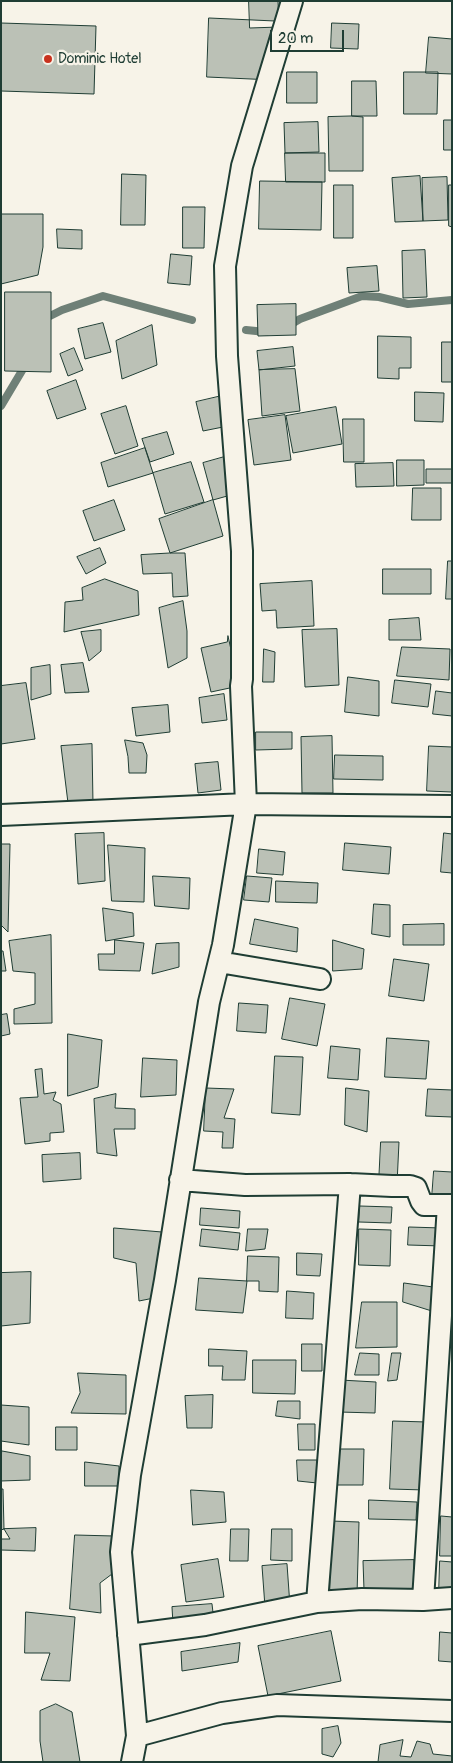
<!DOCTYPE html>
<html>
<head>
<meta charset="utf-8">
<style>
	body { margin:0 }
	#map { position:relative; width:453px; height:1763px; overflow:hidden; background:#f7f3e8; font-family:Pangolin,sans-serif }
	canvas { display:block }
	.frame { position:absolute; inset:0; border:2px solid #1f3d34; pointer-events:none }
	.scale { position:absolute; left:270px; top:30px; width:74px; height:22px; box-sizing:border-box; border:2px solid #1f3d34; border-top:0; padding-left:6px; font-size:15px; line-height:18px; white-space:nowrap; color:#1f3d34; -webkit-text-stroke:4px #f7f3e8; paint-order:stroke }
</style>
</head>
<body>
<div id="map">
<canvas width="453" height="1763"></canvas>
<div class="frame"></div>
<div class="scale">20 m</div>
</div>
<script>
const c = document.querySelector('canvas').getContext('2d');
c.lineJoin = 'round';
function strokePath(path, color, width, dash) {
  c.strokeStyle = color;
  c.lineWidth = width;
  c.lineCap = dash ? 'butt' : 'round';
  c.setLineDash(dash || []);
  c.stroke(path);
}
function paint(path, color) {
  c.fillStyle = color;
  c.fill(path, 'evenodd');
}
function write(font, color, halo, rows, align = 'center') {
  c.font = font + ' Pangolin,sans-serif';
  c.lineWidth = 4.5;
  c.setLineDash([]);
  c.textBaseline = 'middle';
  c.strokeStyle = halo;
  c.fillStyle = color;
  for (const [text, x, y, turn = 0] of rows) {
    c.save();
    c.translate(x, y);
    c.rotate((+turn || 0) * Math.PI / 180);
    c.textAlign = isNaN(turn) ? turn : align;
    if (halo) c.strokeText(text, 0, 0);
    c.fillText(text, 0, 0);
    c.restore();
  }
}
const stream = new Path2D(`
	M44,322L46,318L62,310L103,296L192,320
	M288,326L300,319L362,296L379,297L408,304L452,300
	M246,330L266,332
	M1,406L26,364`);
const building = new Path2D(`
	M249,1H278L279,27L250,28Z
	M209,18L275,21L273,80L207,77Z
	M1,23L96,26L94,94L1,91Z
	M332,23L359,24L358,49L331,48Z
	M429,37L452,39V74L426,73Z
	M287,72H317V103H287Z
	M404,72H438L437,114H404Z
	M352,81H376L377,116H352Z
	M352,116L363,117V171H329L328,117Z
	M444,120H452V150H444Z
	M318,122L319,152L285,153L284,123Z
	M285,153H325V182H286Z
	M122,174L146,175L145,225H121Z
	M420,176L423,221L395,222L392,178Z
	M447,177L448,220L423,221L422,178Z
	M260,181L322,182L321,230L259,229Z
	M334,185H353V238H334Z
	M449,185H452V227L449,226Z
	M183,207H205L204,248H183Z
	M1,214H43V247L38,275L1,284Z
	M57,229L82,230V249L58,248Z
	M425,250L427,297L403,298L402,251Z
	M171,254L192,256L190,285L168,283Z
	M377,266L379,291L349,293L347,268Z
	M5,292H51V372L5,371Z
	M296,304V335L258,336L257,305Z
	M103,323L111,352L85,359L78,329Z
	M152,325L157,365L122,379L116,341Z
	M378,336L411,337V368H399V379L378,378Z
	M442,342H452V382H442Z
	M293,347L295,366L259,370L257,351Z
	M74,348L83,370L68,376L60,354Z
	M295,369L300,411L262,416L259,370Z
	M76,380L86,409L57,419L47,391Z
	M415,392L444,393L443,422L415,421Z
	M226,395L233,425L203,431L196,402Z
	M126,406L138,446L115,454L101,414Z
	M336,407L342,444L293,453L286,416Z
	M285,415L291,460L254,465L248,420Z
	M343,419H364V462H344Z
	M167,432L174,454L150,462L142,439Z
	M145,448L153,473L108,487L101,463Z
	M235,454L245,491L213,500L203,463Z
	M397,460H424V485L397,486Z
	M452,460V483H426V469H452Z
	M191,462L204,502L165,514L153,473Z
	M393,463L394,486L356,487L355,464Z
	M413,488H441V520H412Z
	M114,500L125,530L94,541L83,511Z
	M213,500L223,536L170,553L159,519Z
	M100,548L106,563L86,574L77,557Z
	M170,553H185L188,596L173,597L172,573L143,574L141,555Z
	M448,561H452V599H446Z
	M383,569H431V594H383Z
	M105,579L138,591L139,615L64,632L65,602L83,600L82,588Z
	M312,581L314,626L277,628L276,610L262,611L260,584Z
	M183,601L187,631V658L168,668L159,608Z
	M419,618L421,640H389V620Z
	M337,629L339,685L305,687L302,630Z
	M101,630V651L89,661L81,632Z
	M228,636L239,686L211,692L201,648L227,642Z
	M402,647L450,649L449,680L397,676Z
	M264,649L275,652L274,682H263Z
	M83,663L89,692L65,693L61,665Z
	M50,665L51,694L31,700V668Z
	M348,677L379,681V716L345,712Z
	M395,680L431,684L428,707L392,703Z
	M26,683L35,739L1,744V686Z
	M436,691L452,693V716L433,714Z
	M224,694L227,720L202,723L199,698Z
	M168,705L170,732L136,736L132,708Z
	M256,732H292V749L256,750Z
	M332,736L333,793H302L301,737Z
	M125,740L143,743L147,755L146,773H129L128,757Z
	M92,744L93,804L68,803L61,746Z
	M429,746L452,747V792L427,791Z
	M335,755L383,756V780L334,779Z
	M218,762L221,790L198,793L195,764Z
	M104,833L105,881L78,884L75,834Z
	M444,833L452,834V873L441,872Z
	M345,843L391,847L389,874L343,870Z
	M1,844H10L8,932L1,925Z
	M108,845L145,848L144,902L112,901Z
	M259,849L285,852L283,875L257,873Z
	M153,876L190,878L189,909L155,906Z
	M247,876L272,878L269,902L244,900Z
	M276,881L318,883L317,903L276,902Z
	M374,904L390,905V937L372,934Z
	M103,908L133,913L134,936L106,941Z
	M255,919L298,928L297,952L250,944Z
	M444,924V945H403V925Z
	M51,935L52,1023L14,1024V1009L35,1004V973L13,971L9,941Z
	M115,940L144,943L140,971L99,970L98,954H114Z
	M333,940L364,949L362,969L333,971Z
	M179,943V967L152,974L156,944Z
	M1,951H3L6,971H1Z
	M394,959L429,964L424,1001L389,996Z
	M290,998L325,1004L317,1046L282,1039Z
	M239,1003L268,1005L266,1033L237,1031Z
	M7,1014L10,1034L1,1036V1015Z
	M68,1034L102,1040L98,1087L68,1096Z
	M387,1038L429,1041L426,1079L385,1077Z
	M331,1046L360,1049L358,1080L328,1078Z
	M275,1056L303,1057L300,1115L272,1113Z
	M143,1058L177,1060L176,1095L141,1097Z
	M42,1069L44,1094L56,1092L53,1100L61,1104L64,1132L50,1133V1141L25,1144L20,1098L38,1097L35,1070Z
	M206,1088L234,1089L224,1118L235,1119L233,1148H222L223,1132L204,1131Z
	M346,1088L369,1091L367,1132L345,1125Z
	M428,1089L452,1090V1117L426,1116Z
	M116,1094L115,1108L135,1109V1129H114L117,1156L97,1153L94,1099Z
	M381,1142H399L397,1184L379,1183Z
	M80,1153L81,1179L43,1182L42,1155Z
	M434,1171L452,1172V1199L432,1198Z
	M360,1206L392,1207L391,1223L359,1222Z
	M201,1208L240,1211L239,1228L200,1225Z
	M409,1227L442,1228V1246L408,1245Z
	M114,1228L162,1232L154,1298L139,1301L136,1263L114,1258Z
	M202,1229L240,1233L238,1250L200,1246Z
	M248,1229H268L265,1249L246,1251Z
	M359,1229L391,1230L390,1266L359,1265Z
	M297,1253L322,1254L320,1276L297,1275Z
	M248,1256L279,1257L278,1292L259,1291V1281H247Z
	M31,1272L30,1323L1,1326V1273Z
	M199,1278L247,1281L243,1313L196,1310Z
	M404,1283L433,1287L435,1312L403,1302Z
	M287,1291L314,1293L313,1319L286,1318Z
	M362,1302H397V1347L356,1348Z
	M302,1344H322V1371H302Z
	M209,1349L247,1351L245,1380H222L223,1366H209Z
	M360,1353L379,1354V1375H355Z
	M392,1353H401L397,1380L388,1381Z
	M253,1360H296L295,1394L253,1393Z
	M78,1373L126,1375V1414L71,1413L80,1393Z
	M340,1380L376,1382L375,1413L339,1412Z
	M213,1395L212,1428H187L185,1396Z
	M278,1401H300V1419L276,1416Z
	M1,1405L29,1407V1445L1,1441Z
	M393,1421L427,1422L425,1490L390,1489Z
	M298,1424H315V1450H299Z
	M56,1427H77V1450H56Z
	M336,1449H364L363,1485H336Z
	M2,1451L30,1456V1480L1,1481Z
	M297,1460H317V1483L298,1481Z
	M85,1462L119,1466V1486H85Z
	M1,1489H3L4,1529L1,1530Z
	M191,1490L224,1492L226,1522L193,1525Z
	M369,1500L417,1502L416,1520L369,1519Z
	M441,1516L452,1517V1556H440Z
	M331,1521L359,1522L357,1595L330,1594Z
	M36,1528L35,1551L1,1550V1539H10L4,1529Z
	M231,1529H249L248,1561H230Z
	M272,1529H292V1561L271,1560Z
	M75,1535L114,1536L112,1574L100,1583L101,1613L70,1609Z
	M218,1559L224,1597L186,1602L181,1565Z
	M414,1560V1590H364L363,1561Z
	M440,1561L452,1562V1595H439Z
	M287,1564L290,1606L265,1607L262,1566Z
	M212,1604L214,1621L173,1624L172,1607Z
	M26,1612L75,1617L70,1681L41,1680L50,1653H25Z
	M331,1631L341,1681L268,1696L258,1646Z
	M440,1632L452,1633V1662L439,1661Z
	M240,1643L238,1662L182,1671L181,1652Z
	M56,1704L72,1712L80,1762H43L40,1741V1711Z
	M338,1726L341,1743L333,1757L322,1754V1729Z
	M403,1740L400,1756L411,1757L417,1741L430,1744L433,1754L452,1756V1762H378L380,1745Z`);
const minor = new Path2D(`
	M1,815L246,804L452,806
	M219,962L320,979
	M180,1180L245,1185L350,1184L392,1186H410L416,1188L421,1201L424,1205H452
	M423,1600L448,1205
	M317,1602L350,1184
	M128,1635L205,1625L317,1602L362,1599L423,1600L452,1598
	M137,1736L222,1713L277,1705L452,1711
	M132,1762L137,1736L121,1552L130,1475L165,1280L209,1002L223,945L246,804L241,686L242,679V551L227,356L225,266L242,166L292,1`);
const markers = [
	[48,59,5,"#c8321e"]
];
const poiNames = [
	["Dominic Hotel",58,59]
];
strokePath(stream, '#6f8077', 8);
paint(building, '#bbc1b6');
strokePath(building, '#1f3d34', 1);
strokePath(minor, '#1f3d34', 24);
strokePath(minor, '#f7f3e8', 20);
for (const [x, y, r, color] of markers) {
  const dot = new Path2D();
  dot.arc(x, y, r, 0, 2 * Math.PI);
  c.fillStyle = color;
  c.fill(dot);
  strokePath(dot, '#f7f3e8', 2);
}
write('14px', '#1f3d34', '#f7f3e8', poiNames, 'left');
</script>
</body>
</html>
